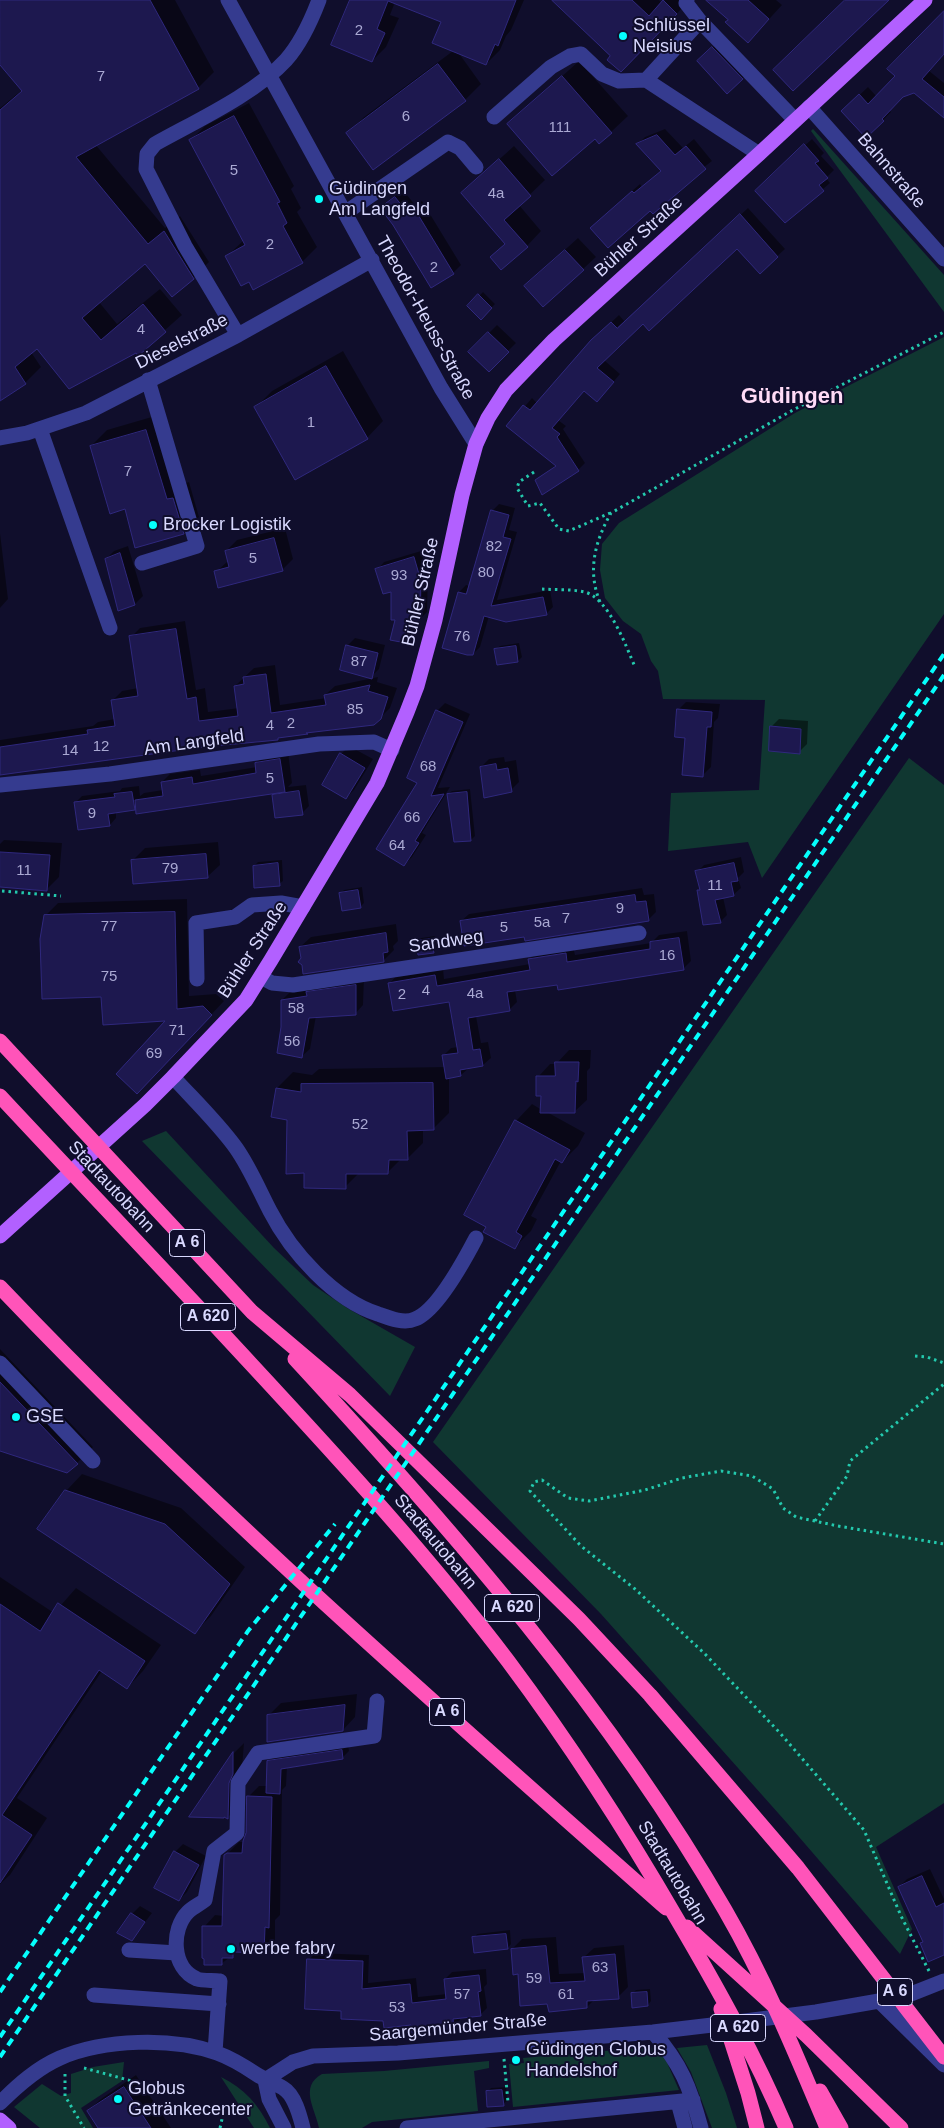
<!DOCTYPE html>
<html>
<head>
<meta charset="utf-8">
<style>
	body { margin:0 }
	canvas { display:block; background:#100e2c }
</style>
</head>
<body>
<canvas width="944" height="2128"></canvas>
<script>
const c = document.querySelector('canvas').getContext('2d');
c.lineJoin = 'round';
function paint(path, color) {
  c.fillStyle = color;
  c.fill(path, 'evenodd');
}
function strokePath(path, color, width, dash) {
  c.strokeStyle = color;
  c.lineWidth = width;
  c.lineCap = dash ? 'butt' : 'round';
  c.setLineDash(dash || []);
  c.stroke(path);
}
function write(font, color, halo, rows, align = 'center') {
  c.font = font + ' Arial,sans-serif';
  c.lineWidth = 4;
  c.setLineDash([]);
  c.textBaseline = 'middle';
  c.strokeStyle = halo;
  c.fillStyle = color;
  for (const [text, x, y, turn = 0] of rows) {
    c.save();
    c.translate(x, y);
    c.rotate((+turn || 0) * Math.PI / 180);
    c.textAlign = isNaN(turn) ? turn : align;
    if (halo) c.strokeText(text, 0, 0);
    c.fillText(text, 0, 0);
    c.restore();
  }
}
const green = new Path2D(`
	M813,129L944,275V312L811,131Z
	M944,337V614L762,878L748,842L668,851L671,793L759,790L765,700L663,699L658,671L651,661L641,634L623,621L605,598L600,570L602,544L619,523L795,413Z
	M909,758L944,785V1803L876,1847L912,1929L900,1954L787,1823L601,1614L433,1442Z
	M166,1131L274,1248L313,1285L347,1308L415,1347L390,1396L142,1141Z
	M707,2045L726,2093L737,2128H712L691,2072L677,2048Z
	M651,2047L665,2058L679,2090L513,2107L509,2064L524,2063L523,2058Z
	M489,2061V2068L474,2071L478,2111L372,2122L362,2128H319C315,2108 299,2087 322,2074L384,2071Z
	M124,2062L122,2081L81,2108L93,2128H40L14,2107L42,2084L61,2096L71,2093V2074L93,2067Z
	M221,2077C244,2088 259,2105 270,2128H254Z`);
const shadow = new Path2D(`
	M0,0H175L214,72L198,88L95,144L165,228L180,216L209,262L193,278L146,262L99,302L117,324L160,289L182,315L138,354L136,351L37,347L31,352L41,367L25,383L0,399V108L22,90L0,63Z
	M354,0H524L511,30L506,36L500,50L486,64L458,52L481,84L465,100L348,134L364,117L453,51L443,22L395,2L390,15L399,18L386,47L372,61Z
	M553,0H659L662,3L665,0H690L636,56H612Z
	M708,0H776L782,5L761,28L729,20Z
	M944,12V53L928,70L944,83V117L914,92L903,95L889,110L891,112L883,120L850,104L868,87L877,97L897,76Z
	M721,40L750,71L742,79L707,53Z
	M579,61L628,116L611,132L599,142L595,138L509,124Z
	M249,103L294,186L291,189L301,208L297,212L317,247L302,262L249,280L226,257L244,240L190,141L205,126Z
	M665,129L683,148L694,139L712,161L650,209L599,220L640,184L642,187L662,170L638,144L645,137Z
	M812,139L824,153L821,156L834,170L826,178L830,183L785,222L763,184Z
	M514,146L545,180L519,205L541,231L527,246L492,257L506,243L462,193Z
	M403,190L415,205L422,201L461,265L453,273L394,224L381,208Z
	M748,208L785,249L760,272L737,248L643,323L604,360L620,374L604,393L585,389L558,420L566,426L563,429L585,463L578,470L536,481L556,465L508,426L532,398L537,403L600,333L619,315L625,322Z
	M578,238L596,257L544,305L538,274Z
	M483,292L495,304L481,318L469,306Z
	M497,325L516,343L489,370L470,352Z
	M343,351L383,421L367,438L255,408L272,391Z
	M162,414L183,484L189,482L199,517L183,533L126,507L91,446L107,430Z
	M499,504L515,508L509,530L517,532L497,600L550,590L553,607L546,614L489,616L480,647L473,654L459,592L466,585L470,586L492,511Z
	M285,528L293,559L282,570L216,572L229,560L226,551L237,540Z
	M0,533L8,599L0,608Z
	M128,546L143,596L135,604L106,559L114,551Z
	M421,551L428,573L427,612L420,619H416L412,634L405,642L396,619L392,590L377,570L384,562Z
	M185,621L196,690L205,688L208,712L239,708L235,686L254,668L275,665L280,705L326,698L325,695L335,686L378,677L377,682L397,688L390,708L374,724L309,732L254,743L253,740L0,774V740L93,726L98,722L115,719L113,700L122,691L138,688L131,637L140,628Z
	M355,638L385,645L379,669L371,677L347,646Z
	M519,643L522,657L518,661L496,649L500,646Z
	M686,702L720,704L718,718L714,722L711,767L703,775L686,737L678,710Z
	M445,703L470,714L438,788L450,787L422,833L426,835L412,857L404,865L419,782L437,711Z
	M779,719L808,721L807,744L799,752L771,727Z
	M349,746L373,759L354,790L346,798L341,754Z
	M288,752L292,783L288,787L306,785L309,806L302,813L273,795L276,792L137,807L134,809L116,812V818L110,825L75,803L82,796L120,791L122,788L139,786L140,796L144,793L163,790L162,782L170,774L200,770L201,776L257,767L256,763L264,755Z
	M504,757L505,762L516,760L519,782L511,790L481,767L489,759Z
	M470,789L475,836L471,840L448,794L452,791Z
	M4,840L62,843L59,877L47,889L0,886V844Z
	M218,842L220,865L207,877L132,861L145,848Z
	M741,857L744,872L738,878L741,888L733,895L723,897L727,915L720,922L699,891L701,889L697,872L704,865Z
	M282,860L283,881L279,884L254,866L258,862Z
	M362,887L364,903L360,907L341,893L344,890Z
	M642,888L644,895L654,894L656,912L648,920L525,936L461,921L469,914Z
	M187,899L189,996L216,994L224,1001L150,1080L168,1020L102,996L45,916L58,903Z
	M396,924L398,941L393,946L394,950L383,961L302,958L300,947L311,937Z
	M687,931L691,961L683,969L515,990L517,1002L509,1010L476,1016L481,1043L488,1042L491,1058L483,1065L469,1068L461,1075L449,1078V1113L433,1129H423V1143L407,1159H401L388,1172H360L345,1187L305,1172L277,1088L293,1072L312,1075L319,1069L445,1067L443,1056L451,1048L458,1047L450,1001L390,983L397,975L443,968L444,979L530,964L529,960L537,952L573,946L575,955L651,943L659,935Z
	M435,936L437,948L433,952L417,942L421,938Z
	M364,978L363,1005L355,1014L316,1016L310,1049L301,1057L283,1028L282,1000L290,992Z
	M569,1050H591L590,1068L587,1071V1100L574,1112L545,1111L585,1133L578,1146L562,1162L561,1161L531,1216L537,1219L531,1231L515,1247L516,1121L532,1104L542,1110V1095L538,1077L550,1064H556Z
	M0,1349L93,1447L77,1463L0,1450Z
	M82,1474L181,1508L245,1567L211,1616L195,1632L66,1491Z
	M0,1577L54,1613L76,1588L161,1645L143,1671L127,1688L102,1671L17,1798L47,1818L10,1875L0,1884Z
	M357,1694L355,1717L343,1730L268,1716L281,1703Z
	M244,1743L239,1806L228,1817L192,1816L234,1753Z
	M348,1744L349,1751L342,1758L287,1767L286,1786L282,1790L280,1915L275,1920V1941L264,1952L238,1951L221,1964L204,1927L215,1915L224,1916L225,1856L239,1842H244L248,1834V1797L259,1786H267L268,1762L275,1755Z
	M183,1844L206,1856L187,1892L179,1900L175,1852Z
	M930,1869L944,1899V1953L921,1944L924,1941L899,1887L907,1879Z
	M140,1906L152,1913L132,1939V1914Z
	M510,1930L511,1944L508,1948L474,1938L477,1934Z
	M556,1937L559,1974L585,1973L584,1957L594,1948L624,1945L628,1987L618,1997L595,1999L587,2007L548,2003L519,1973L512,1949L522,1939Z
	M315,1953L369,1955L368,1983L416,1978L418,1997L447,1994L445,1979L452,1972L486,1969L487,1984L484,1987L487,2008L480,2015L460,2017V2020L454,2027L384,2020L343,2010L309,1960Z
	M650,1989L651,2001L648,2005L632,1994L636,1990Z
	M136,2075L171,2128H100L88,2111L101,2099Z
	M506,2087L507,2101L503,2104L487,2092L491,2088Z`);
const building = new Path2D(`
	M0,0H150L199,89L76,157L148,244L164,231L194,279L172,297L145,264L82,318L101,340L143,304L166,332L138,356L136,353L69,389L37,349L15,367L26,384L0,401V110L22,91L0,65Z
	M350,0H516L498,46L495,44L486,65L432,43L441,22L388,1L377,29L385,33L372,62L331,45Z
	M552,0H632L649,16L663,0L677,14L621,72L607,60L610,56Z
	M706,0H748L769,19L748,43L725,22L728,20Z
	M845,0H889L793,91L773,70Z
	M944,11V54L922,79L944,97V118L914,93L903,97L882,119L884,121L866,138L841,111L859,94L868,104L895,76L887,69Z
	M712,47L743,79L727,94L697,61Z
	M438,64L466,101L373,170L346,133Z
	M562,76L612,133L599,144L595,139L552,176L507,124Z
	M234,116L280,202L277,203L287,223L283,226L303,263L253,290L249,282L241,286L225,256L245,245L189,140Z
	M657,135L675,155L686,146L706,169L653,214L650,211L608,248L590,228L632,191L634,193L661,171L636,144Z
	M804,144L819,161L815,163L828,178L819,185L824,191L785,223L755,191Z
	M499,159L531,196L504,220L528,247L501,270L490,257L505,244L461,193Z
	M395,197L407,212L414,208L454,274L431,288L393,225L380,208Z
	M740,214L778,257L760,274L737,249L649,331L643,324L597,368L614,382L597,402L584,391L552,428L560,434L557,437L579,471L542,495L535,480L556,466L506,426L523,405L530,410L591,340L611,322L617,328Z
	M565,250L584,270L543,307L524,286Z
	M478,294L492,308L481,320L467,306Z
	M488,332L509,352L489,372L468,352Z
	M326,366L368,439L295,480L254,407Z
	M146,430L167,499L173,498L184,534L135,548L125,509L110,514L90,446Z
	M491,510L509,515L503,537L511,539L491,606L543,597L547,615L506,622L484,616L473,655H467L442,648L458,592L466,594Z
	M274,538L283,571L218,588L214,571L229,567L225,551Z
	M120,553L135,605L118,611L105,559Z
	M414,557L421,581L420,620H410L406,643L390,640L395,620H391V592L383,594L375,569Z
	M176,629L187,699L196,697L199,721L238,716L234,686L244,684L243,677L266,674L271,713L326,705L324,695L370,685L368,691L388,697L381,719L374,725L306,733L308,734L278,738V740L203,747L0,775V747L88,734L87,730L115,726L111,700L138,696L129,636Z
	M346,645L378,653L372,679L340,670Z
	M516,646L518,662L497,665L494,649Z
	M677,709L712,712L711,727H707L703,777L682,775L685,738L675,737Z
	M436,710L463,722L431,796L444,794L415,841L419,843L404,866L376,849L417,783L407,778Z
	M770,726L801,729L800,754L769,751Z
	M340,753L365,768L346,799L322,785Z
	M280,759L285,792L136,814L135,800L163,796L161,782L192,777L193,784L256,773L255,763Z
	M496,764L497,770L508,768L512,792L484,798L480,767Z
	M299,791L303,815L275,818L272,795Z
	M132,792L135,810L108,814L110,826L78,830L74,802L115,797L114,794Z
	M467,792L471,841L454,842L447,794Z
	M0,852L50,855L47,891L0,887Z
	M206,854L208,878L133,884L131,860Z
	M278,863L280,886L254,888L253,866Z
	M734,863L738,881L731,882L734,896L715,900L721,923L703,925L697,890H700L695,871Z
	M358,890L361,908L342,911L339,893Z
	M635,895L636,902L646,901L649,921L525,941L524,937L464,946L460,921Z
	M175,912L177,1009L203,1006L212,1015L137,1094L116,1074L165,1021L103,1025L101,997L42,999L40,939L44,915Z
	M386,933L388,952L383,953L384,962L303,974L302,965L298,962L301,958L299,947Z
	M679,938L684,970L558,990L557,985L507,992L510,1011L468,1018L473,1050L480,1049L483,1066L460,1070L461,1076L446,1079L442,1055L458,1053L449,1002L393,1011L388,983L435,975L437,986L530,970L528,959L566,953L567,962L650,949V942Z
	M431,939L434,953L418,955L416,941Z
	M356,985V1015L309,1018L302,1058L277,1053L281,1027V1000L307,996L306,992Z
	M555,1062H579L578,1082L576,1081L575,1113H540L541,1096H536V1076H555Z
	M433,1083L434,1130L407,1131L408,1160H389L388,1174H346V1189L304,1188V1173L286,1174L287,1120L271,1117L276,1088L301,1092V1084Z
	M515,1120L570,1150L562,1163L555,1159L516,1232L522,1236L515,1249L483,1232L486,1227L464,1215Z
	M0,1382L78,1464L67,1473L0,1451Z
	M65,1490L165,1524L230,1584L195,1634L37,1529Z
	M58,1603L145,1661L127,1689L99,1670L2,1815L32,1835L0,1883V1604L40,1631Z
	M345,1705L343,1731L267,1742V1715Z
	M342,1750L343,1759L281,1769L280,1794L266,1793L267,1761Z
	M233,1752V1774L229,1783L228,1819L224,1817V1818L189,1817Z
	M247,1796L272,1797L269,1928L265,1927L264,1953L233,1952V1958H222V1965H204V1959L202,1958V1926H222L224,1855L227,1853H242L243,1841L246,1833Z
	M174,1851L199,1865L179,1901L154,1888Z
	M922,1876L936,1907L944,1903V1955L928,1962L920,1943L923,1942L898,1887Z
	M131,1913L145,1922L132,1941L117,1933Z
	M506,1934L508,1949L474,1953L472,1937Z
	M546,1946L550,1983L585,1981L582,1957L615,1954L619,1999L587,2001V2008L549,2012L547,2004L520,2006L518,1974L513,1975L511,1949Z
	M307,1959L363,1961L362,1989L410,1984L412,2003L446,1999L444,1979L479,1975L481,1991L478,1992L481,2016L453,2019L454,2028L412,2033L411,2025L384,2028L383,2021L341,2019V2011L305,2009Z
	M647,1992L648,2006L632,2008L631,1993Z
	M124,2087L151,2128H98L87,2111Z
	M502,2090L504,2106L487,2107L486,2091Z`);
const path = new Path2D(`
	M534,472L519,482L517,488L528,506L540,503L559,529L569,531L610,513
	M542,589C556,590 572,589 585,592C609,599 626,646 635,667
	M600,602C587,571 595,541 611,513L793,410L944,332
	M2,891L61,896
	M915,1356L927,1357L944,1363
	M815,1521L847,1476L850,1461L944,1384
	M929,1971L901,1916L864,1830L780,1733L704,1653L635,1589L581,1546L530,1491L534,1482L542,1480L568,1498L589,1501L645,1490L682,1478L721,1471L752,1476L773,1489L783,1508L796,1517L838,1526L944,1544
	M504,2059L508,2102
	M84,2068L154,2087
	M65,2074V2096L84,2128
	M220,2128L222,2119`);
const minor = new Path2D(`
	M228,0L441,388L476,444
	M687,0L686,3L700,21L795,120
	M646,80L700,21
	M809,107L944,259
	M494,117L551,67L570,56L581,54L602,74L619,81L646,80L759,154
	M345,213L448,142L460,148L476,167
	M238,335L185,246L146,169L147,154L155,144C196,121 255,94 286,60C301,43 311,21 319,0
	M40,429L110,628
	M0,438L27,433L86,413L238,335L372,260
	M142,563L197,546L148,380
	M0,785L110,774L319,744L374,742L392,750
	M261,977L272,983L293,985L639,933
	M197,979L196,923L235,917L252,905L281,903L303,907
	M173,1077C194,1100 218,1123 236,1148C250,1168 259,1190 270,1211C291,1252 334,1300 378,1314C389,1318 404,1324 415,1319C437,1311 465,1259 476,1238
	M0,1363L93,1461
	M129,1950L177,1953
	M94,1995L219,2004
	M879,2001L944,2065
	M653,2032C681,2064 690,2087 701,2128
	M215,2052L220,1981C213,1980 203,1981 197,1979C171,1968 171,1929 188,1912C193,1907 200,1904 205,1900L214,1851L237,1833L238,1783L258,1753L374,1736L377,1701
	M265,2080L293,2062L313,2056L398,2053L653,2032L729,2023L816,2012L879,2001L911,1994L944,1981
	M265,2080L269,2099L284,2128
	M678,2102L685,2128
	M0,2103C18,2085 37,2068 60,2058C104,2039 172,2037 217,2053C231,2058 244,2066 256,2074C265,2080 275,2083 283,2088C295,2095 300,2116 303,2128
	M407,2128L693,2100`);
const major = new Path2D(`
	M0,1236L145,1105L173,1077L246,1000L271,960L377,783L407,712L417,686L435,620L462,495L476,444L488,418L506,390L554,340L759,154L925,0
	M0,2120L9,2128`);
const highway = new Path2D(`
	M0,1041L252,1312L350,1395L579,1619L650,1695L798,1868L944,2057
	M0,1096C83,1185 168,1274 251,1364C340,1460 429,1557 508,1661C570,1744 625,1829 677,1919C717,1987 755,2055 786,2128
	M0,1287C209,1507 439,1707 666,1908
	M295,1359C451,1528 610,1710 725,1910C765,1979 796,2054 827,2128
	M687,1927L806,2035L901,2128
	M721,2009L748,2093L757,2128
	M820,2091L841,2128`);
const rail = new Path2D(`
	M0,1992L248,1631L335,1524
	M0,2037L944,654
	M0,2057L944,675`);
const markers = [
	[623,36,5,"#05fffd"],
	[319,199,5,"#05fffd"],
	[153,525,5,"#05fffd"],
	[16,1417,5,"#05fffd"],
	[231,1949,5,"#05fffd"],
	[516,2060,5,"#05fffd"],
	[118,2099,5,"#05fffd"]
];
const numberNames = [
	["2",359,31],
	["7",101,77],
	["6",406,117],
	["111",560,128],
	["5",234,171],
	["4a",496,194],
	["2",270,245],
	["2",434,268],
	["4",141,330],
	["1",311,423],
	["7",128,472],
	["82",494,547],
	["5",253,559],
	["80",486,573],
	["93",399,576],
	["76",462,637],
	["87",359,662],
	["85",355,710],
	["2",291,724],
	["4",270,726],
	["12",101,747],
	["14",70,751],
	["68",428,767],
	["5",270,779],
	["9",92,814],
	["66",412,818],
	["64",397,846],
	["79",170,869],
	["11",24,871],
	["11",715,886],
	["9",620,909],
	["7",566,919],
	["5a",542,923],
	["77",109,927],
	["5",504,928],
	["16",667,956],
	["75",109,977],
	["4",426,991],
	["4a",475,994],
	["2",402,995],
	["58",296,1009],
	["71",177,1031],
	["56",292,1042],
	["69",154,1054],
	["52",360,1125],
	["63",600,1968],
	["59",534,1979],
	["57",462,1995],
	["61",566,1995],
	["53",397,2008]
];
const shields = [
	[187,1243,35],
	[208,1317,55],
	[512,1608,55],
	[447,1712,35],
	[895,1992,35],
	[738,2028,55]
];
const shieldNames = [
	["A 6",187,1243],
	["A 620",208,1317],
	["A 620",512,1608],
	["A 6",447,1712],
	["A 6",895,1992],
	["A 620",738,2028]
];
const poiNames = [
	["Schlüssel",633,26],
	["Neisius",633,47],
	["Güdingen",329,189],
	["Am Langfeld",329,210],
	["Brocker Logistik",163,525],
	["GSE",26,1417],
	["werbe fabry",241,1949],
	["Güdingen Globus",526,2050],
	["Handelshof",526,2071],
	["Globus",128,2089],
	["Getränkecenter",128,2110]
];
const streetNames = [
	["Bahnstraße",891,171,49],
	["Bühler Straße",639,237,-42],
	["Theodor-Heuss-Straße",425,318,61],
	["Dieselstraße",182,342,-27],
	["Bühler Straße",421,592,-77],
	["Am Langfeld",194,743,-8],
	["Sandweg",446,942,-8],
	["Bühler Straße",253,950,-57],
	["Stadtautobahn",111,1187,47],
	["Stadtautobahn",435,1542,50],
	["Stadtautobahn",672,1873,59],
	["Saargemünder Straße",458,2028,-5]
];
const districtNames = [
	["Güdingen",792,397]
];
paint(green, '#103731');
paint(shadow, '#0007');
paint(building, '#1d184f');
strokePath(building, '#2f287d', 1);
strokePath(path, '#23c9ad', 3, [2.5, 4]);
strokePath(minor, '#353b8f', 15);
strokePath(major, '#b260ff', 15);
strokePath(highway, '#ff54b9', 15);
strokePath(rail, '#05fffd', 4, [8, 6]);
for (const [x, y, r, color] of markers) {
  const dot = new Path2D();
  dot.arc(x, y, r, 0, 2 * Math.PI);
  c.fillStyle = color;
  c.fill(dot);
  strokePath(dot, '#100e2c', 2);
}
write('15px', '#aaa9d3', null, numberNames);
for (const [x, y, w] of shields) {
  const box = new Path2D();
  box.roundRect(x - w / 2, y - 13.5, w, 27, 4);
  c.fillStyle = '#100e2c';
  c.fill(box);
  strokePath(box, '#d9d9ff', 1);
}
write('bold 16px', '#d9d9ff', null, shieldNames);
write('18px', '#d9d9ff', '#100e2c', poiNames, 'left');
write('18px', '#d9d9ff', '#100e2c', streetNames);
write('bold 22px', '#ffdbf6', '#100e2c', districtNames);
</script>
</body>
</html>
